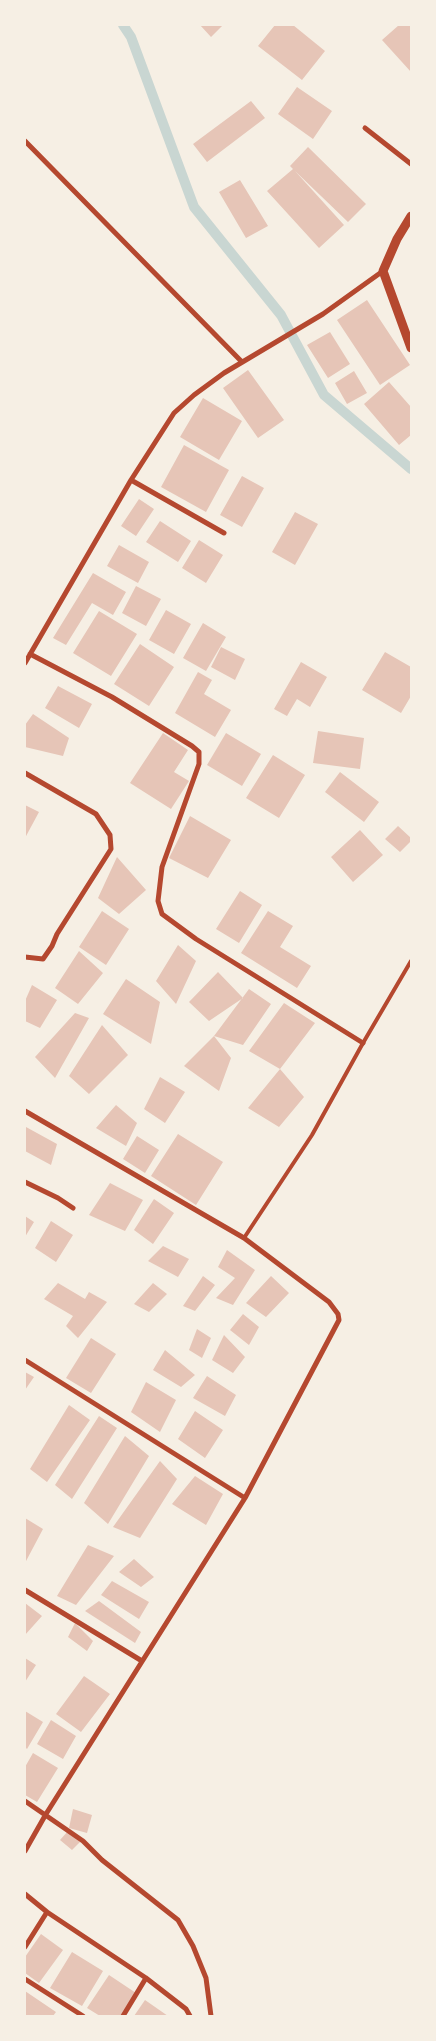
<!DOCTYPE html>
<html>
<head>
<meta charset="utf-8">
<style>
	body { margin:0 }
	#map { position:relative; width:436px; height:2041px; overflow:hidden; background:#f6efe4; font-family:Spectral,serif }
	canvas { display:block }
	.frame { position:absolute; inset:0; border:26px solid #f6efe4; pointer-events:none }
</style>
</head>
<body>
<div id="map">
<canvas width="436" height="2041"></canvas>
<div class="frame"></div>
</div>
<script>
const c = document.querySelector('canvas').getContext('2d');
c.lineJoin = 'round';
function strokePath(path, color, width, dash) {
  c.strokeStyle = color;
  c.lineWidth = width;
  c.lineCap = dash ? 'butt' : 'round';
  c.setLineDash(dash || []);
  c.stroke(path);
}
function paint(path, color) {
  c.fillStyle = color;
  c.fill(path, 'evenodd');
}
const stream = new Path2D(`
	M123,25L131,37L194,207L281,315L324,395L411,469`);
const building = new Path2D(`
	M200,25H223L211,37Z
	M275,25H293L325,51L302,80L258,46Z
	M399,25H411V72L382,40Z
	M297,87L332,111L313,139L278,114Z
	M251,101L265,118L207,162L193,144Z
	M308,147L366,204L348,222L295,171L344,225L319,248L267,191L293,169L290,166Z
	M240,180L268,226L246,238L219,192Z
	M367,300L410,365L380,385L337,320Z
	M330,332L350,364L328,378L307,345Z
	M248,370L284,420L258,438L223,388Z
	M354,371L367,393L347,404L335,383Z
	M389,382L411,407V435L399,445L364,404Z
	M203,398L242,421L219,460L180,437Z
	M184,445L229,470L206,512L161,487Z
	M242,476L264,488L242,527L220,515Z
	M139,499L154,509L136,536L121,526Z
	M295,512L318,524L295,565L272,552Z
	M160,521L191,541L178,562L146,542Z
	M199,540L223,555L206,583L182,568Z
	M119,545L149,562L138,583L107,566Z
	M93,573L126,592L113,615L92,603L66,645L53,638Z
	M136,586L161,599L146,626L122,613Z
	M166,610L191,624L174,654L149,640Z
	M99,611L137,634L111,676L73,653Z
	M203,623L226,637L206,671L183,658Z
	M140,644L174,667L149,706L114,684Z
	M221,647L245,659L235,680L211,667Z
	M385,652L411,667V696L401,713L362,690Z
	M301,662L327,677L310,707L297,699L287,716L274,709Z
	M198,672L212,680L204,694L231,710L215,737L175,713Z
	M58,686L92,704L79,728L45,708Z
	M33,714L69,738L63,756L25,747V725Z
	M318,731L364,738L360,769L313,763Z
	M163,733L188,750L174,772L189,781L171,809L130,783Z
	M226,733L261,754L242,786L207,765Z
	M273,755L305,775L279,818L246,798Z
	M340,772L379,802L364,822L325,792Z
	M25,805L39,812L25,838Z
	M190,816L231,840L208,878L169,858Z
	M398,826L411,838V841L400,852L385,839Z
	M360,830L383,855L353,882L331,857Z
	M117,857L146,890L119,914L98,898Z
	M240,891L262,905L239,943L216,929Z
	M102,911L129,929L106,965L79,947Z
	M268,911L293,926L280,947L311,966L297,988L241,953Z
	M178,945L196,961L176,1004L156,981Z
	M79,951L103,973L78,1004L55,988Z
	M218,972L243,998L209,1021L189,1002Z
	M126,979L160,1002L151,1044L103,1014Z
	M32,985L57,1000L40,1028L25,1021V1001Z
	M249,989L271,1004L243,1045L214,1036L231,1058L219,1091L184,1066L214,1036Z
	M284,1003L315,1023L280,1069L304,1097L279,1127L248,1108L280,1069L249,1051Z
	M75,1013L89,1018L55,1078L35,1057Z
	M102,1025L128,1055L89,1094L69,1076Z
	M160,1077L185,1092L165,1123L144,1109Z
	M116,1105L137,1123L126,1146L96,1128Z
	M26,1127L57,1144L51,1165L25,1151Z
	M178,1134L223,1162L196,1205L151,1176Z
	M137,1136L159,1150L145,1173L123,1159Z
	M110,1183L143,1200L125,1231L89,1215Z
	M154,1199L174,1213L153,1244L134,1230Z
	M25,1216L34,1222L25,1237Z
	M51,1221L73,1235L56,1262L35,1248Z
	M163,1246L189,1259L178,1277L148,1261Z
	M227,1250L255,1270L233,1305L216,1298L235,1278L218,1267Z
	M203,1276L215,1285L195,1311L183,1306Z
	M271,1276L289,1293L266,1317L246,1303Z
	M58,1283L85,1299L89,1292L107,1302L78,1338L66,1326L73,1316L44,1299Z
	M153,1283L167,1294L149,1312L134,1304Z
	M243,1314L259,1327L249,1345L230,1330Z
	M197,1329L211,1338L202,1358L189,1350Z
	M224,1335L245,1357L233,1373L212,1360Z
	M91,1338L116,1354L91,1393L66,1378Z
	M165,1350L195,1375L181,1387L153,1370Z
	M25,1372L34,1377L25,1390Z
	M207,1376L236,1395L225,1416L193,1398Z
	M146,1382L176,1400L160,1432L131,1412Z
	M69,1405L90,1420L47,1482L30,1469Z
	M195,1411L223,1430L205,1458L178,1439Z
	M99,1416L117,1428L72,1499L55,1485Z
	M125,1436L149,1456L108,1524L84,1503Z
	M160,1461L177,1479L140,1538L113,1527Z
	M195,1476L223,1494L206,1525L172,1504Z
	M25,1518L43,1529L25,1563Z
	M88,1545L114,1556L76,1605L57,1596Z
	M134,1559L154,1577L141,1587L119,1572Z
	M112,1581L149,1602L139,1619L101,1595Z
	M99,1601L141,1632L135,1643L85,1611Z
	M25,1603L42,1616L25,1635Z
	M75,1623L93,1641L87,1651L68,1637Z
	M25,1658L36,1665L25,1682Z
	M84,1676L110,1694L81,1732L56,1714Z
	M25,1711L43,1722L27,1749L25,1747Z
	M51,1720L76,1736L63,1759L37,1744Z
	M33,1753L58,1768L37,1802L25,1795V1767Z
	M73,1809L92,1815L87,1833L69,1828Z
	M68,1831L80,1842L72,1850L60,1840Z
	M41,1934L63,1950L39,1983L25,1973V1957Z
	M72,1952L103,1971L82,2006L50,1988Z
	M109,1975L136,1993L121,2016H100L87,2008Z
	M25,1991L56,2012L53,2016H25Z
	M145,2000L168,2016H134Z`);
const service = new Path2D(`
	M244,1238L312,1135L363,1043L411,961`);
const minor = new Path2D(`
	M365,128L411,164
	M25,141L242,362
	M131,480L224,533
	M30,654L112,697L192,746L199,752V764L162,867L158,901L162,914L196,939L363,1043
	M25,663L131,480L174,413L194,395L224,373L323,314L383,271
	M25,773L96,814L110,835L111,849L57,934L52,946L43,959L25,957
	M25,1111L244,1238L329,1302L338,1314L339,1320L245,1498L46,1814L25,1851
	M25,1182L58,1198L73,1208
	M25,1360L245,1498
	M25,1590L142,1661
	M25,1801L83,1841L102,1860L178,1920L193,1946L206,1978L211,2016
	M25,1894L47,1912L25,1947
	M47,1912L146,1978L186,2009L190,2016
	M25,1979L83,2016
	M123,2016L146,1978`);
const tertiary = new Path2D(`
	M411,216L397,239L383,271L411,348`);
strokePath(stream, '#c9d6d2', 10);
paint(building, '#e6c5b7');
strokePath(service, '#b5482f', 4);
strokePath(minor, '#b5482f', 5);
strokePath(tertiary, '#b5482f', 9);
</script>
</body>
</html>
